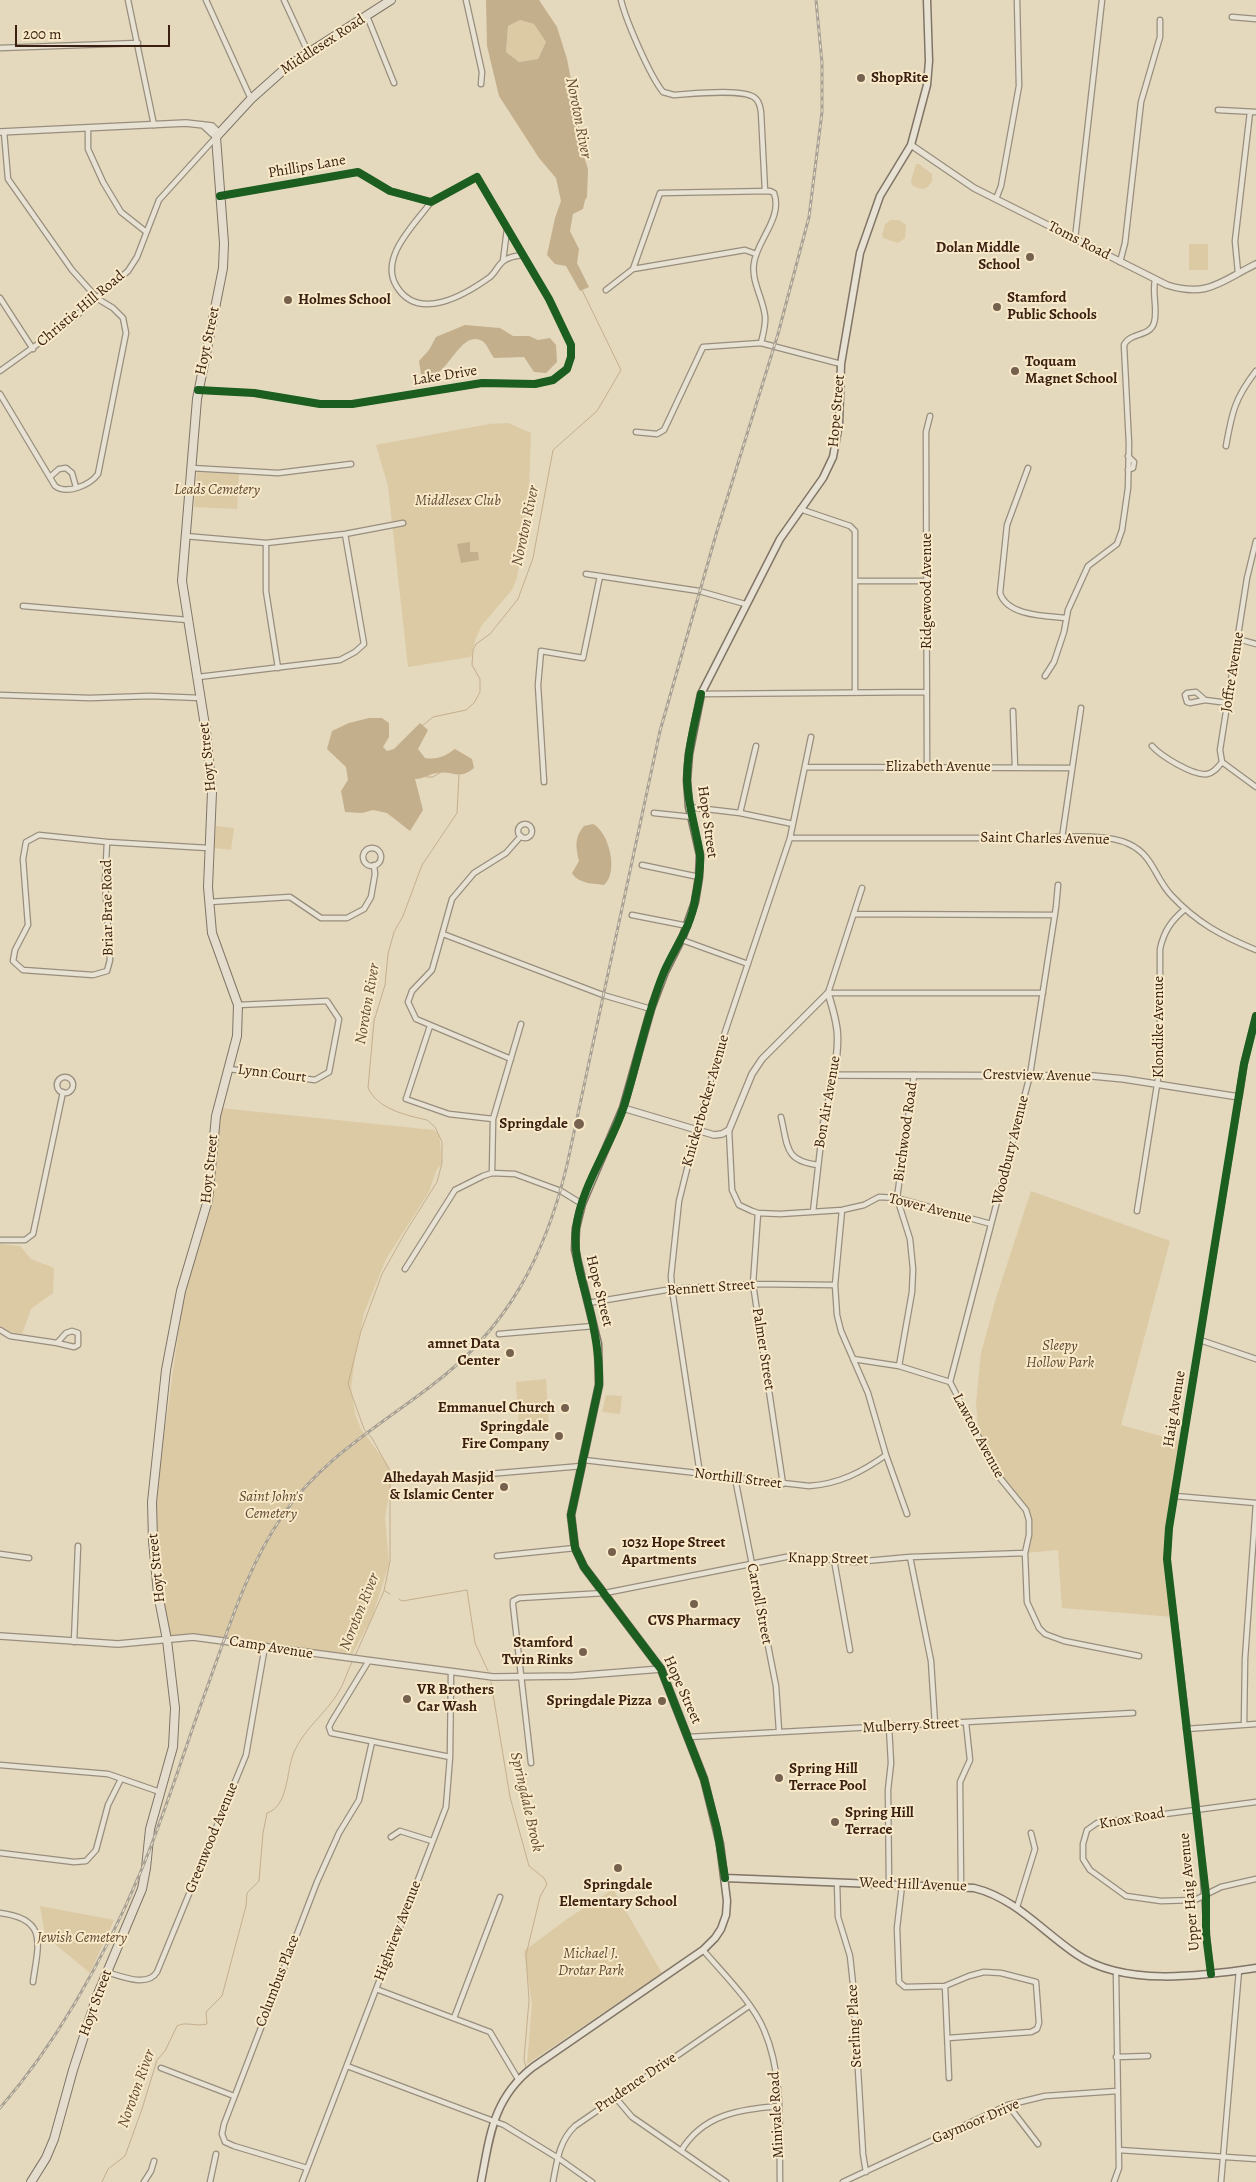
<!DOCTYPE html>
<html>
<head>
<meta charset="utf-8">
<style>
	body { margin:0 }
	#map { position:relative; width:1256px; height:2182px; overflow:hidden; background:#e4d8bd; font-family:Alegreya,serif }
	canvas { display:block }
	.scale { position:absolute; left:15px; top:25px; width:155px; height:22px; box-sizing:border-box; border:2px solid #3b2012; border-top:0; padding-left:6px; font-size:15px; line-height:18px; white-space:nowrap; color:#3b2012; -webkit-text-stroke:4px #f8eac9; paint-order:stroke }
</style>
</head>
<body>
<div id="map">
<canvas width="1256" height="2182"></canvas>
<div class="scale">200 m</div>
</div>
<script>
const c = document.querySelector('canvas').getContext('2d');
c.lineJoin = 'round';
function paint(path, color) {
  c.fillStyle = color;
  c.fill(path, 'evenodd');
}
function strokePath(path, color, width, dash) {
  c.strokeStyle = color;
  c.lineWidth = width;
  c.lineCap = dash ? 'butt' : 'round';
  c.setLineDash(dash || []);
  c.stroke(path);
}
function write(font, color, halo, rows, align = 'center') {
  c.font = font + ' Alegreya,serif';
  c.lineWidth = 4;
  c.setLineDash([]);
  c.textBaseline = 'middle';
  c.strokeStyle = halo;
  c.fillStyle = color;
  for (const [text, x, y, turn = 0] of rows) {
    c.save();
    c.translate(x, y);
    c.rotate((+turn || 0) * Math.PI / 180);
    c.textAlign = isNaN(turn) ? turn : align;
    if (halo) c.strokeText(text, 0, 0);
    c.fillText(text, 0, 0);
    c.restore();
  }
}
const green = new Path2D(`
	M520,20L534,24L546,42L538,59L519,62L506,52L508,26Z
	M916,164H919L932,174V181C927,191 920,190 912,185L911,181Z
	M891,220H899L906,225L905,238L898,243L883,238L882,235L885,224Z
	M1189,244H1208V270H1189Z
	M508,423L531,433L529,491L517,578L512,590L482,625L476,638L471,657L408,667L388,486L376,445L489,424Z
	M197,472L239,474L237,509L194,507Z
	M216,826L234,828L231,850L214,848Z
	M220,1108L434,1130L439,1134L442,1163L436,1171L429,1192L386,1259L364,1313L355,1358L351,1387L355,1414L361,1429L389,1467L391,1485L385,1517L389,1564L372,1618L350,1658L290,1647L185,1634L169,1636L163,1600L155,1501L183,1299L185,1283L206,1221Z
	M1031,1191L1170,1241L1121,1425L1183,1442L1168,1545L1174,1617L1062,1608L1058,1550L1025,1553L1029,1535L1026,1510L1005,1486L979,1440L976,1403L981,1353L996,1298Z
	M0,1244L20,1246L31,1259L54,1268L53,1293L31,1309L22,1334L5,1331L0,1325Z
	M546,1379L549,1426L519,1430L516,1382Z
	M606,1395L622,1396L620,1414L602,1412Z
	M613,1889L662,1973L527,2064L532,2004L524,1951L567,1919Z
	M40,1906L114,1920L90,1973L45,1936Z`);
const water = new Path2D(`
	M486,0H539L557,27L567,59L578,115L580,144L588,169L587,197L585,200L583,209L573,214L570,231L579,249L577,263L589,287L580,291L566,266L555,264L547,255L555,218L561,201L556,178L539,158L499,96L487,46ZM520,20L534,24L546,42L538,59L519,62L506,52L508,26Z
	M465,325L500,328L513,336H529L538,340L550,338L556,345L557,362L546,373L534,372L524,357L494,358C489,352 487,342 480,340C457,331 445,388 421,374L419,361L429,350L436,337Z
	M470,542V552H478L479,560L461,563L457,544Z
	M369,718H382L389,723V737L383,747L387,751L394,749L420,723L428,730L418,749L425,758C438,760 445,756 455,749L472,759L474,768C458,781 454,770 437,773C429,774 424,779 415,779L423,810L410,831L387,813L373,810L362,813L345,812L341,791L348,780L346,767L327,749L332,731L349,723Z
	M593,824C609,832 619,872 604,885C594,884 577,883 572,873L579,861C576,847 574,838 584,826Z`);
const stream = new Path2D(`
	M422,726L433,717L466,710L474,703L480,692V679L472,665L473,650L476,644L490,634L518,599L533,558L553,450L597,411L621,370L582,290
	M426,777H433L441,772
	M385,1591L390,1594
	M399,1599L402,1601L467,1590L475,1643L488,1671
	M355,1656L384,1591L390,1561V1471L372,1438L364,1429L348,1384L361,1331L382,1274L405,1233L437,1182L442,1163V1142L435,1127L427,1120C405,1115 378,1109 368,1088L374,1021L385,985L388,954L394,932L403,916L422,865L457,813L459,775
	M491,1682L510,1797L529,1866L544,1878L547,1884L540,1897L526,1955L529,2000L524,2059L526,2068
	M102,2182L108,2169L125,2156L142,2109L157,2060L165,2051L177,2026C185,2021 196,2027 207,2024L206,2012L222,1996L246,1906L247,1893L259,1881L263,1833L267,1813C289,1806 286,1770 294,1752C304,1729 325,1714 338,1693C344,1684 347,1672 352,1662`);
const minor = new Path2D(`
	M128,0L154,125
	M206,0L251,99
	M284,0L308,52
	M466,0L482,72L481,84
	M621,0C626,21 650,76 663,92L674,95C691,94 743,88 755,98C760,102 760,107 761,112L765,191
	M367,16L394,83
	M1232,17L1256,19
	M0,48L138,43
	M1218,110L1256,112
	M88,128V149L103,182L121,212L145,231
	M996,199L1001,186L1019,86L1017,0
	M431,202C415,224 378,258 397,287C419,322 465,295 490,277C496,272 498,264 505,260C511,256 517,256 523,255
	M1075,239L1102,0
	M503,261L507,229
	M1120,262L1125,243L1141,102L1160,37V20
	M633,269L660,193L770,191L774,193C783,218 757,240 754,263C751,281 763,298 765,316C766,325 763,334 761,343L841,364
	M1238,273L1235,241L1250,112
	M606,290L633,269L745,250L756,254
	M0,298L33,349
	M0,371L70,321L128,271L137,257L159,200L216,137
	M198,390L254,393L320,404H352L482,383L535,384L553,380L567,369L571,357V345L549,299L477,177L431,202L390,191L358,172L220,196
	M0,394L55,486C67,495 90,485 98,474L126,333L123,318L113,308L98,299L72,270L8,179L4,132
	M636,432L657,434L664,430L703,347L761,343
	M1226,446C1232,412 1235,398 1256,371
	M1128,456L1134,462L1133,468L1128,470
	M191,468L278,473L351,464
	M1028,468L1007,525L1000,593C1007,616 1046,616 1066,618
	M50,477L59,469L66,468L72,473L76,487
	M800,509L850,526L855,531V692
	M185,536L266,543L345,534L403,523
	M1256,541L1247,578L1220,750L1222,762L1256,787
	M266,543V591L278,668
	M586,574L699,591L745,604
	M855,581H927
	M23,606L188,620
	M1238,639L1256,644
	M1045,676L1054,662L1064,632L1068,610L1088,566L1117,544L1122,530L1128,488L1129,444L1124,345C1130,332 1150,337 1154,323C1158,310 1152,294 1155,280
	M198,677L340,660L355,652L364,644L345,534
	M701,694L927,692
	M0,695L90,698L150,696L201,698
	M1205,700L1196,692L1187,693L1185,695L1187,702L1190,703L1205,700L1228,703
	M1013,711L1015,767
	M1152,746C1161,756 1193,776 1207,774C1214,773 1218,767 1222,762
	M805,767L1071,768
	M927,768L926,432L930,416
	M544,782L538,685L541,651L583,658L600,576
	M689,807L740,813L793,824
	M654,813L692,817
	M740,813L756,746
	M518 831a7 7 0 1 1 14 0a7 7 0 1 1-14 0Z
	M39,835L107,842L105,882L110,960L107,971L93,975L23,970L13,961L15,950L28,925L23,859L26,842Z
	M790,838C868,838 946,838 1024,838C1053,838 1105,832 1129,844C1153,855 1155,878 1171,895C1197,923 1222,936 1256,950
	M1062,838L1081,708
	M107,842L208,848
	M363 857a9 9 0 1 1 18 0a9 9 0 1 1-18 0Z
	M642,865L699,877
	M862,888L828,993H1043
	M209,902L290,897L321,918H347L364,909L371,897L375,874L374,865
	M855,914L1055,915
	M632,915L688,926
	M443,934L603,995L651,1009
	M682,940L748,964
	M430,1026L406,1099L449,1114L493,1119
	M511,1059L416,1019L408,1002L412,991L432,970L452,899L474,873L506,853L521,836
	M229,1069L315,1080L329,1072L339,1019L327,1001L238,1005
	M57 1085a8 8 0 1 1 16 0a8 8 0 1 1-16 0Z
	M781,1117C788,1146 784,1161 818,1165
	M729,1130L732,1190L739,1205L752,1211L758,1213L780,1214L842,1210L864,1205L879,1197L897,1198L991,1224
	M492,1173L493,1119L521,1024
	M842,1210L835,1285L837,1315L841,1331L868,1393L886,1455L907,1514
	M1137,1211L1160,1066V949C1164,931 1171,921 1185,909
	M813,1212L823,1124L834,1075
	M758,1213L753,1284L783,1484
	M0,1240H25L33,1234L63,1092
	M405,1269L455,1190L483,1176L492,1173L515,1174L561,1191L582,1204
	M588,1303L672,1289L753,1284L835,1285
	M0,1330L10,1336L57,1343
	M72,1331L78,1333V1345L74,1347L57,1343L66,1333Z
	M499,1334L594,1326
	M1200,1340L1256,1359
	M853,1359L899,1366L950,1382L1000,1478L1026,1510L1029,1520V1535L1025,1553L1027,1602L1039,1628L1045,1634L1064,1641L1139,1656
	M899,1366L912,1292L913,1269L910,1239L897,1198L914,1075
	M950,1382L1030,1075L1056,907L1058,885
	M584,1460L809,1486C839,1484 862,1472 886,1455
	M488,1474L582,1466
	M700,1474L672,1289L671,1276L679,1201L697,1129L721,1044L790,838L811,737
	M735,1478L776,1686L779,1731
	M1175,1496L1256,1503
	M0,1554L29,1558
	M497,1556L575,1548
	M910,1557L931,1661L935,1724
	M834,1560L850,1650
	M74,1642L78,1546
	M368,1662L332,1721L329,1727L331,1733L450,1757
	M1244,1725L1245,1659L1256,1503
	M1186,1729L1256,1724
	M688,1737L1133,1713
	M531,1763L513,1605V1601L519,1598L605,1593L791,1556L855,1562L910,1557L1025,1553
	M0,1765L108,1774L160,1792
	M1256,1802L1097,1823L1087,1830L1083,1844V1859L1090,1870L1126,1896L1161,1901L1195,1900L1221,1887L1256,1879
	M391,1837L400,1831L432,1841
	M0,1853L74,1862L86,1861L96,1850L108,1805L121,1779
	M837,1882L838,1917L850,1956L853,1984L863,2154L866,2172
	M889,1884L888,1790L891,1763L889,1727
	M902,1885L897,1928L899,1982L905,1987L945,1986L969,1976L984,1972L1001,1973L1036,1982L1039,2023L1037,2029L1031,2032L948,2038
	M961,1886L960,1782L970,1760L966,1723
	M1017,1907L1035,1849L1031,1833
	M0,1913C49,1919 38,1945 33,1982
	M703,1950C722,1972 753,2003 764,2030C784,2076 779,2132 780,2182
	M106,1972C121,1976 147,1988 157,1972L246,1755L265,1646
	M1211,1974C1205,1928 1204,1883 1200,1838C1190,1745 1178,1652 1167,1559L1169,1528L1239,1097
	M945,1986L949,2078
	M376,1989L490,2032L518,2079
	M454,2018L500,1897
	M1116,2057L1148,2056
	M347,2066L504,2125L558,2158L592,2182
	M161,2068L234,2096
	M615,2097L632,2117L726,2182
	M1008,2105L1038,2144
	M1119,2150L1256,2159
	M681,2151C703,2114 739,2110 778,2106
	M307,2168L234,2146L225,2142L222,2134L224,2124L317,1882L339,1833L359,1800L372,1742
	M144,2182L151,2171L154,2161
	M210,2182L216,2154
	M302,2182L446,1807L450,1757L451,1673
	M553,2182C557,2161 559,2141 575,2126L749,2006
	M843,2182L1008,2105L1045,2096L1117,2091
	M1114,2182L1119,2168L1116,1972
	M1221,2182L1239,1970`);
const tertiary = new Path2D(`
	M203,125L216,137
	M0,132L186,123L212,126L216,130V137
	M911,145L974,188L1167,285C1208,298 1221,281 1256,264
	M623,1108L714,1135L722,1134L729,1130L752,1074L762,1059L828,993C839,1028 840,1038 834,1075L1093,1076L1124,1079L1239,1097L1244,1064L1256,1016
	M0,1636L118,1644L193,1637L493,1677L573,1676L661,1669`);
const secondary = new Path2D(`
	M725,1878L974,1888C1015,1898 1042,1931 1076,1954C1123,1987 1202,1976 1256,1968
	M481,2182C490,2135 493,2098 533,2067L703,1950L715,1938L721,1929L726,1915L727,1901L720,1844L704,1779L661,1669L584,1567L575,1548L571,1515L599,1385L598,1344L575,1250L576,1228L582,1204L623,1108L651,1009L665,972L683,936L695,902L699,877L700,855L689,807L687,780L689,754L701,694L780,539L823,478L833,457L839,424L841,364L860,253L880,196L911,145L927,85L929,61L927,0`);
const primary = new Path2D(`
	M31,2182L46,2158L54,2139L73,2070L97,1996L142,1889L146,1868L150,1829L173,1747L175,1708L167,1640L158,1594L153,1541L152,1502L166,1370L181,1291L208,1200L216,1116L237,1036L238,1005L212,933L208,887L212,792L206,732L182,581L197,399L223,268L224,243L216,137L251,99L288,66L391,0`);
const rail = new Path2D(`
	M0,2108C60,2039 105,1956 141,1871C165,1814 183,1754 204,1696C227,1634 245,1570 283,1515C320,1460 379,1426 431,1386C507,1329 545,1257 567,1165L660,731L717,531L778,334L809,217L822,112V63L816,0`);
const cycleway = new Path2D(`
	M198,390L254,393L320,404H352L482,383L535,384L553,380L567,369L571,357V345L549,299L477,177L431,202L390,191L358,172L220,196
	M701,694C695,722 687,751 687,780C688,806 696,829 700,855C701,869 698,885 695,900C691,927 675,947 664,972C646,1015 638,1062 624,1106C611,1147 581,1185 576,1229C573,1254 582,1279 588,1303C595,1330 600,1356 599,1385L571,1515L575,1548L584,1567L661,1669L704,1779L717,1829L725,1878
	M1211,1974L1206,1935V1895L1167,1559L1169,1528L1244,1064L1256,1016`);
const markers = [
	[861,78,5,"#76604e"],
	[1030,257,5,"#76604e"],
	[288,300,5,"#76604e"],
	[997,307,5,"#76604e"],
	[1015,371,5,"#76604e"],
	[579,1124,6,"#76604e"],
	[510,1353,5,"#76604e"],
	[565,1408,5,"#76604e"],
	[559,1436,5,"#76604e"],
	[504,1487,5,"#76604e"],
	[612,1552,5,"#76604e"],
	[694,1604,5,"#76604e"],
	[583,1652,5,"#76604e"],
	[407,1699,5,"#76604e"],
	[662,1701,5,"#76604e"],
	[779,1778,5,"#76604e"],
	[835,1822,5,"#76604e"],
	[618,1868,5,"#76604e"]
];
const streetNames = [
	["Middlesex Road",323,45,-33],
	["Phillips Lane",307,167,-10],
	["Toms Road",1079,241,27],
	["Christie Hill Road",81,309,-40],
	["Hoyt Street",208,341,-78],
	["Lake Drive",445,376,-9],
	["Hope Street",837,411,-85],
	["Ridgewood Avenue",927,591,-90],
	["Joffre Avenue",1233,672,-81],
	["Hoyt Street",208,757,-96],
	["Elizabeth Avenue",938,767],
	["Hope Street",707,822,82],
	["Saint Charles Avenue",1045,839,1],
	["Briar Brae Road",108,908,-91],
	["Klondike Avenue",1159,1027,-90],
	["Lynn Court",272,1074,7],
	["Crestview Avenue",1037,1076,1],
	["Knickerbocker Avenue",706,1101,-74],
	["Bon Air Avenue",828,1102,-80],
	["Birchwood Road",906,1132,-82],
	["Woodbury Avenue",1011,1150,-76],
	["Hoyt Street",210,1169,-84],
	["Tower Avenue",930,1209,14],
	["Bennett Street",711,1288,-4],
	["Hope Street",599,1291,76],
	["Palmer Street",763,1349,81],
	["Haig Avenue",1175,1409,-81],
	["Lawton Avenue",978,1436,62],
	["Northill Street",738,1479,7],
	["Knapp Street",828,1559,1],
	["Hoyt Street",157,1568,-96],
	["Carroll Street",759,1604,79],
	["Camp Avenue",271,1648,9],
	["Hope Street",682,1690,66],
	["Mulberry Street",911,1726,-3],
	["Knox Road",1132,1819,-10],
	["Greenwood Avenue",212,1838,-68],
	["Weed Hill Avenue",913,1885,2],
	["Upper Haig Avenue",1190,1892,-95],
	["Highview Avenue",398,1931,-69],
	["Columbus Place",278,1981,-69],
	["Hoyt Street",96,2003,-70],
	["Sterling Place",855,2026,-93],
	["Prudence Drive",636,2083,-34],
	["Minivale Road",777,2115,-93],
	["Gaymoor Drive",976,2122,-23]
];
const poiNames = [
	["ShopRite",871,78],
	["Dolan Middle",1020,248,"right"],
	["School",1020,265,"right"],
	["Stamford",1007,298],
	["Public Schools",1007,315],
	["Holmes School",298,300],
	["Toquam",1025,362],
	["Magnet School",1025,379],
	["Springdale",568,1124,"right"],
	["amnet Data",500,1344,"right"],
	["Center",500,1361,"right"],
	["Emmanuel Church",555,1408,"right"],
	["Springdale",549,1427,"right"],
	["Fire Company",549,1444,"right"],
	["Alhedayah Masjid",494,1478,"right"],
	["& Islamic Center",494,1495,"right"],
	["1032 Hope Street",622,1543],
	["Apartments",622,1560],
	["CVS Pharmacy",694,1621,"center"],
	["Stamford",573,1643,"right"],
	["Twin Rinks",573,1660,"right"],
	["VR Brothers",417,1690],
	["Car Wash",417,1707],
	["Springdale Pizza",652,1701,"right"],
	["Spring Hill",789,1769],
	["Terrace Pool",789,1786],
	["Spring Hill",845,1813],
	["Terrace",845,1830],
	["Springdale",618,1885,"center"],
	["Elementary School",618,1902,"center"]
];
const parkNames = [
	["Leads Cemetery",217,490],
	["Middlesex Club",458,501],
	["Sleepy",1060,1346],
	["Hollow Park",1060,1363],
	["Saint John's",271,1497],
	["Cemetery",271,1514],
	["Jewish Cemetery",82,1938],
	["Michael J.",591,1954],
	["Drotar Park",591,1971]
];
const waterNames = [
	["Noroton River",578,118,79],
	["Noroton River",526,526,-78],
	["Noroton River",368,1004,-80],
	["Noroton River",360,1612,-68],
	["Springdale Brook",526,1802,77],
	["Noroton River",137,2089,-70]
];
paint(green, '#dccaa5');
paint(water, '#c4af8d');
strokePath(stream, '#c4af8d', 1);
strokePath(minor, '#988e7d', 7);
strokePath(tertiary, '#988e7d', 8);
strokePath(secondary, '#807566', 9);
strokePath(primary, '#807566', 10);
strokePath(minor, '#e8e2d4', 4.5);
strokePath(tertiary, '#e8e2d4', 5.5);
strokePath(secondary, '#e8e2d4', 6);
strokePath(primary, '#e4ddcd', 8);
strokePath(rail, '#a8a195', 3);
strokePath(rail, '#f8eac9', 1, [4]);
strokePath(cycleway, '#1b5e20', 8);
for (const [x, y, r, color] of markers) {
  const dot = new Path2D();
  dot.arc(x, y, r, 0, 2 * Math.PI);
  c.fillStyle = color;
  c.fill(dot);
  strokePath(dot, '#f8eac9', 2);
}
write('15px', '#3b2012', '#f8eac9', streetNames);
write('bold 15px', '#3b2012', '#f8eac9', poiNames, 'left');
write('italic 15px', '#624832', '#f8eac9', parkNames);
write('italic 16px', '#664c36', '#f8eac9', waterNames);
</script>
</body>
</html>
